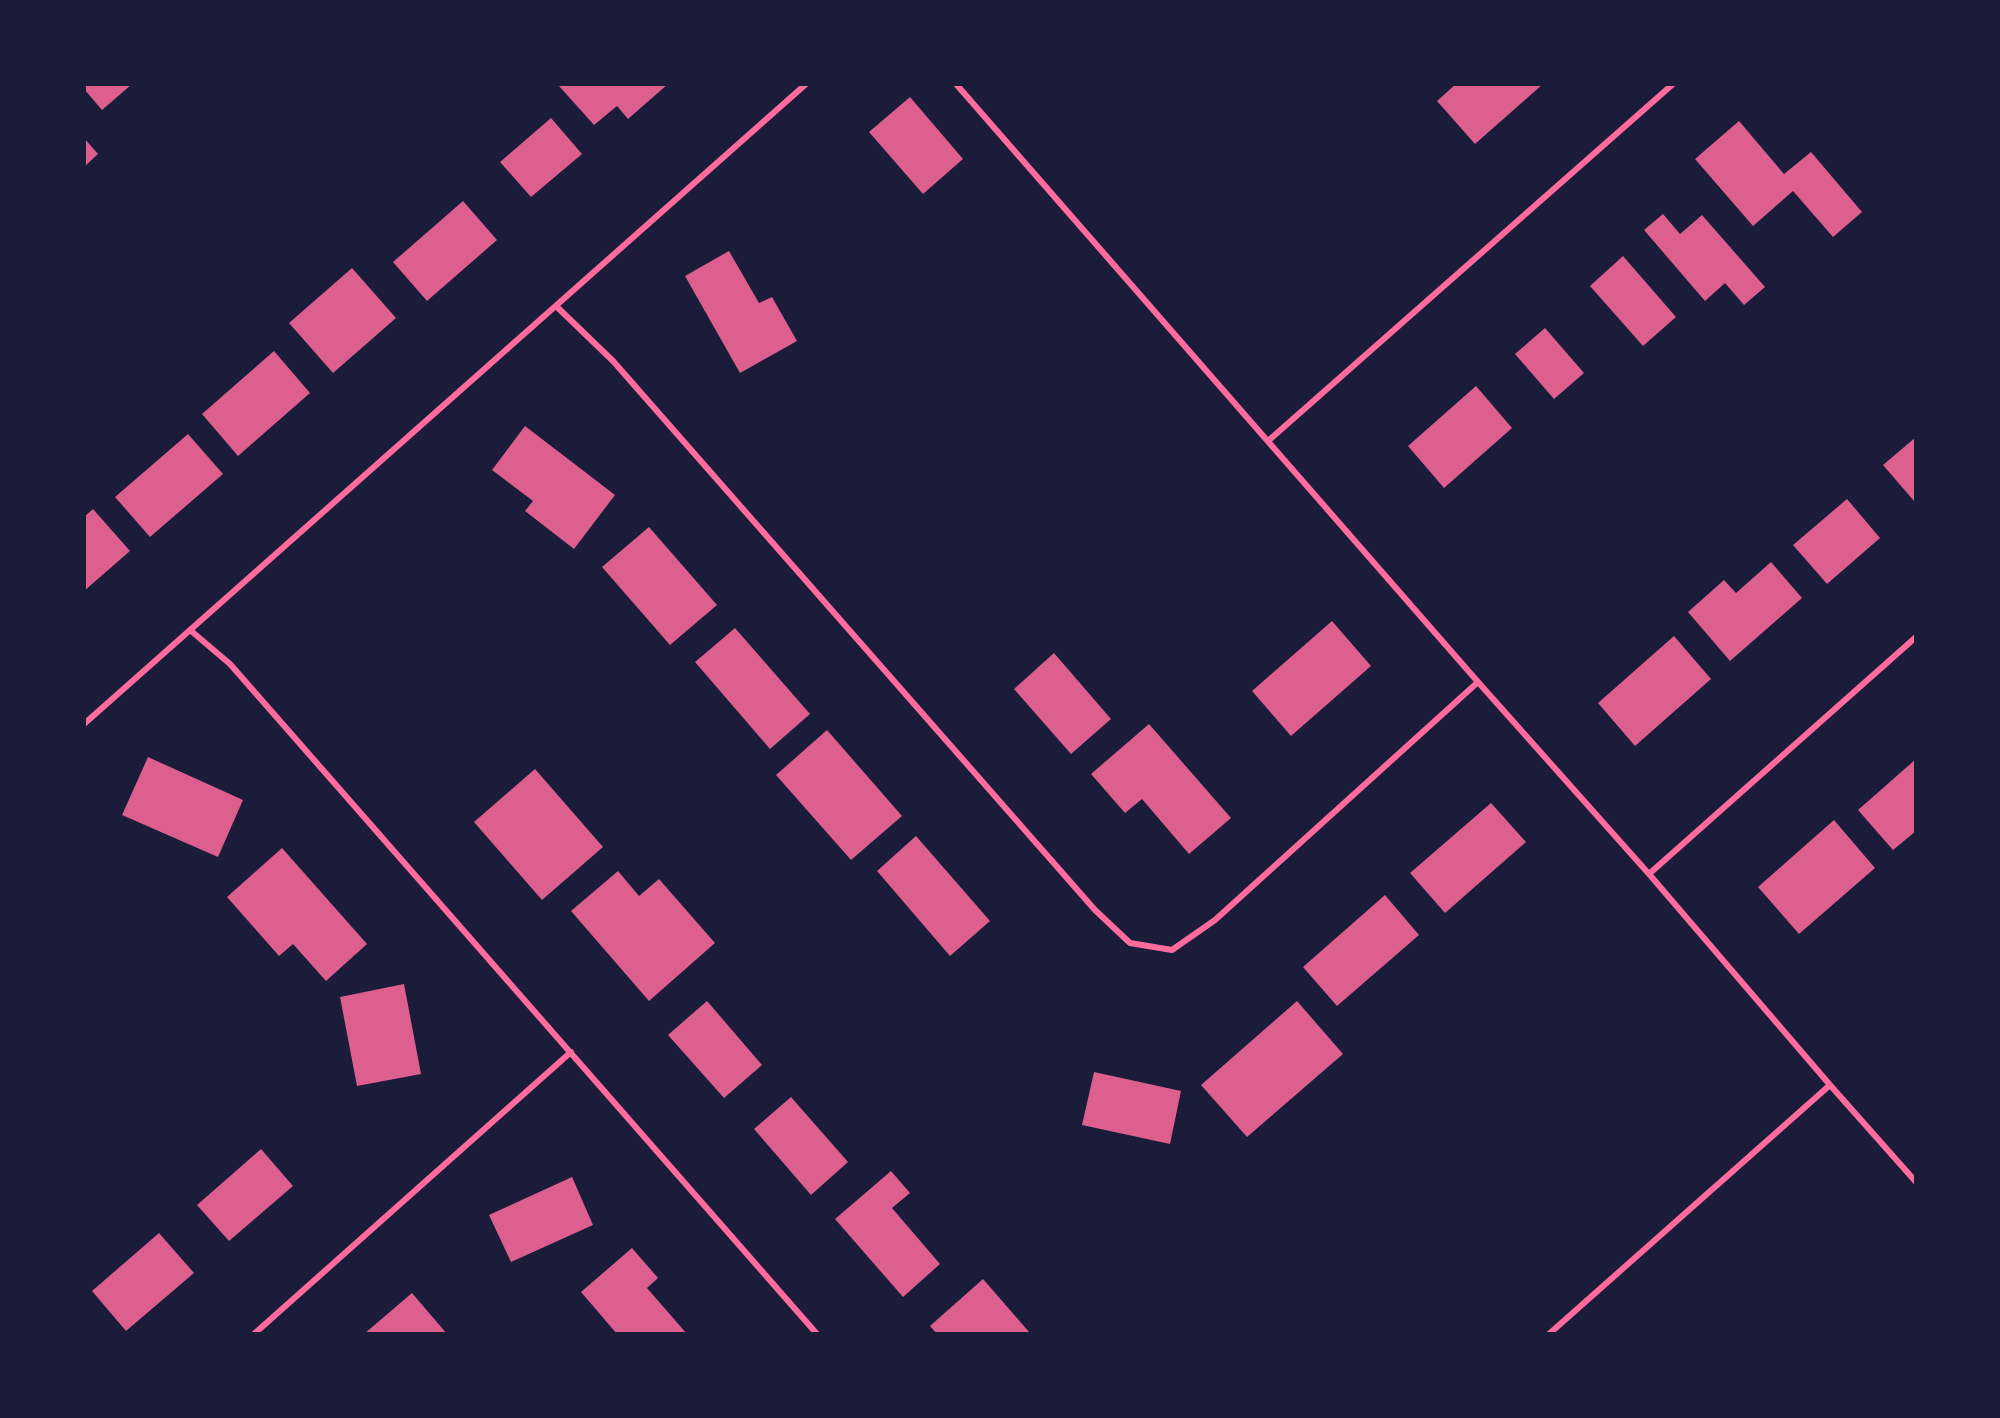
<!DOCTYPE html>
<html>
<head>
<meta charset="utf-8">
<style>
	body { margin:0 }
	#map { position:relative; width:2000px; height:1418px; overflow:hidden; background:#1b1b3a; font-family:"DM Sans",sans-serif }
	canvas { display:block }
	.frame { position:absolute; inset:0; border:86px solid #1b1b3a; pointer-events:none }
</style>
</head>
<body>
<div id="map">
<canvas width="2000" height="1418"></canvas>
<div class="frame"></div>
</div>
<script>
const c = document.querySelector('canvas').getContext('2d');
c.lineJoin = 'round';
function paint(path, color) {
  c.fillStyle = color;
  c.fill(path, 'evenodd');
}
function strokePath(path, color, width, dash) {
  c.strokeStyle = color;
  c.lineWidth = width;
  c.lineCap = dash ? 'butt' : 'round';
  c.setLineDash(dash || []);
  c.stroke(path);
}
const building = new Path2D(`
	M84,84H132L102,110L84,89Z
	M561,84H668L628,119L617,106L594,125L559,86Z
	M1456,84H1543L1475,144L1437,101Z
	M910,97L963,159L923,194L869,132Z
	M551,118L582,154L531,197L500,162Z
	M1739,121L1784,174L1811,152L1862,212L1833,237L1793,191L1753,226L1695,159Z
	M84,138L98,154L84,167Z
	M463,201L497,240L427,301L393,262Z
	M1663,214L1680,234L1702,215L1765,287L1744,305L1725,283L1705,301L1644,230Z
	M729,251L759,303L772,297L797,341L740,373L685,276Z
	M1623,256L1676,317L1643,346L1590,286Z
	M352,268L396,318L333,373L289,323Z
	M1545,328L1584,373L1554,399L1515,354Z
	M274,351L310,393L238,456L202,414Z
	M1476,386L1512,428L1444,488L1408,446Z
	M525,426L615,495L574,549L525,511L533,501L492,470Z
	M188,434L223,474L150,537L115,497Z
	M1916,437V500L1914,501L1883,465Z
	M1847,499L1880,538L1827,584L1793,545Z
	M93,509L130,551L84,591V517Z
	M649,527L717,605L670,645L602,567Z
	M1771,562L1802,598L1730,661L1688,612L1724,580L1736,593Z
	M1332,621L1371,666L1291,736L1252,691Z
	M735,628L810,714L770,749L695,662Z
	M1674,636L1711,679L1635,746L1598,703Z
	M1054,653L1111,719L1071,754L1014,689Z
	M1149,724L1231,818L1189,854L1142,799L1125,813L1091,774Z
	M827,730L902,816L851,860L776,775Z
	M148,757L243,800L218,857L122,815Z
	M1916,759V831L1893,850L1858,810Z
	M535,769L603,847L542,900L474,822Z
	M1491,803L1526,842L1445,913L1410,873Z
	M1834,820L1875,868L1799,934L1758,887Z
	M916,836L990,921L950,956L877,871Z
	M282,848L367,944L326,981L293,944L279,956L227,897Z
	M618,871L639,896L659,879L715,943L649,1001L571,911Z
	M1385,895L1419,935L1337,1006L1303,967Z
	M404,984L421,1074L357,1086L340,997Z
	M707,1001L762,1065L724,1098L668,1035Z
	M1297,1001L1343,1054L1247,1137L1201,1085Z
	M1094,1072L1181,1091L1170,1144L1082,1125Z
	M791,1097L848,1162L811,1195L754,1129Z
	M261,1149L293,1186L229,1241L197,1205Z
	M891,1171L910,1193L892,1208L940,1264L903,1297L835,1219Z
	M572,1177L593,1225L511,1262L489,1215Z
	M159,1233L194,1273L126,1331L92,1291Z
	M632,1248L658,1278L647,1288L687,1334H617L581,1292Z
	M983,1279L1030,1333L937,1334L930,1326Z
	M412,1293L447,1334H364Z`);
const minor = new Path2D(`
	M956,84L1478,682L1649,874L1830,1085L1916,1182
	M556,306L613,361L1095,910L1130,943L1172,950L1215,920L1478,682
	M1268,441L1673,84
	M190,630L230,664L817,1334
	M84,724L806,84
	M1649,874L1916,637
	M254,1334L571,1052
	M1549,1334L1830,1085`);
paint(building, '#dd5f8e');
strokePath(minor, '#ff6b9d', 6);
</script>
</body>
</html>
